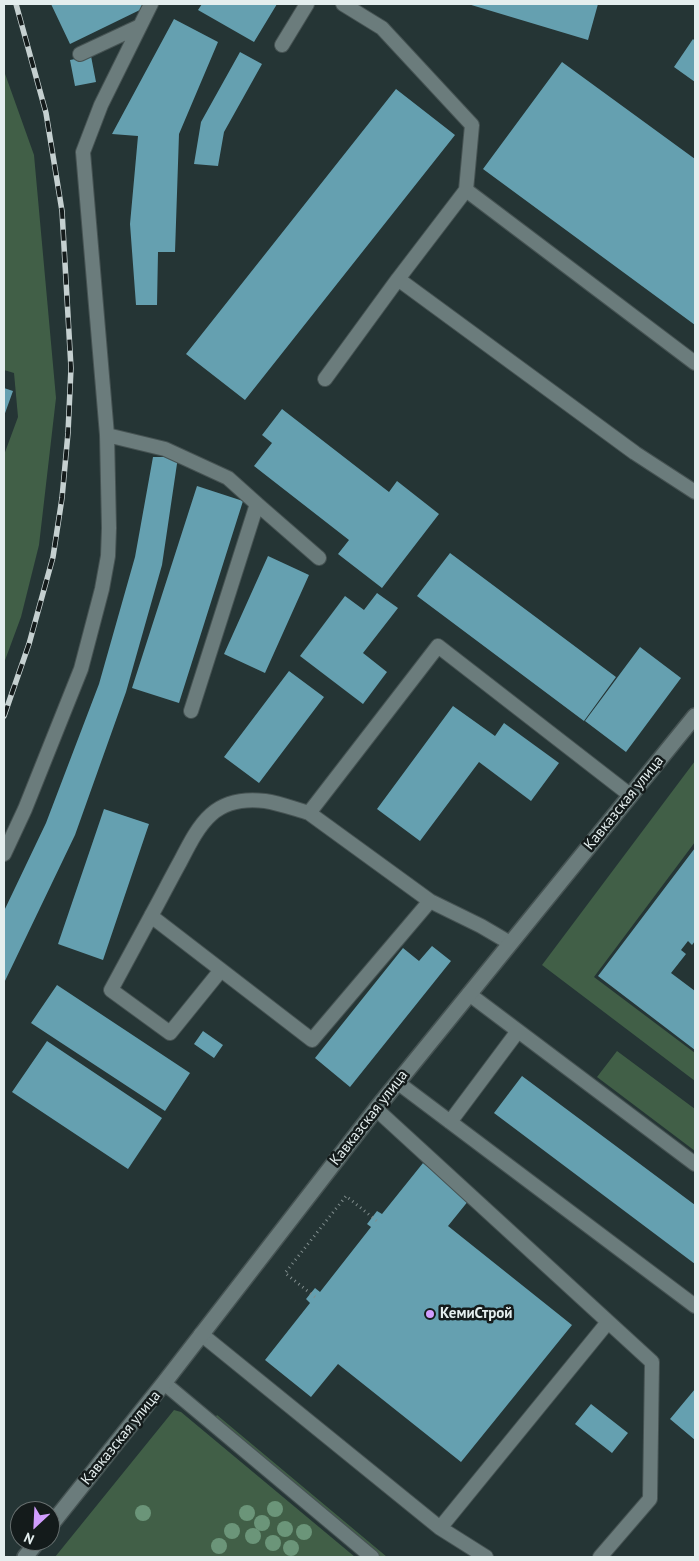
<!DOCTYPE html>
<html>
<head>
<meta charset="utf-8">
<style>
	body { margin:0 }
	#map { position:relative; width:699px; height:1561px; overflow:hidden; background:#253535; font-family:"PT Sans",sans-serif }
	canvas { display:block }
	.frame { position:absolute; inset:0; border:5px solid #e4eeee; pointer-events:none }
	.north { position:absolute; left:10px; top:1501px; width:50px; height:50px; box-sizing:border-box; background:#141b1b; border:1px solid #676f6f; border-radius:50%; rotate:205deg; font-size:14px; font-weight:700; line-height:20px; text-align:center; color:#e4eeee }
	.north::after { content:''; display:block; margin:auto; width:18px; height:22px; background:#d19dfe; clip-path:polygon(50% 0,100% 100%,50% 72%,0 100%) }
</style>
</head>
<body>
<div id="map">
<canvas width="699" height="1561"></canvas>
<div class="frame"></div>
<div class="north">N</div>
</div>
<script>
const c = document.querySelector('canvas').getContext('2d');
c.lineJoin = 'round';
function paint(path, color) {
  c.fillStyle = color;
  c.fill(path, 'evenodd');
}
function strokePath(path, color, width, dash) {
  c.strokeStyle = color;
  c.lineWidth = width;
  c.lineCap = dash ? 'butt' : 'round';
  c.setLineDash(dash || []);
  c.stroke(path);
}
function write(font, color, halo, rows, align = 'center') {
  c.font = font + ' "PT Sans",sans-serif';
  c.lineWidth = 5;
  c.setLineDash([]);
  c.textBaseline = 'middle';
  c.strokeStyle = halo;
  c.fillStyle = color;
  for (const [text, x, y, turn = 0] of rows) {
    c.save();
    c.translate(x, y);
    c.rotate((+turn || 0) * Math.PI / 180);
    c.textAlign = isNaN(turn) ? turn : align;
    if (halo) c.strokeText(text, 0, 0);
    c.fillText(text, 0, 0);
    c.restore();
  }
}
const green = new Path2D(`
	M4,71L34,155L56,398L39,545L21,617L4,663V455L18,417L14,373L4,370Z
	M695,761V842L594,977L695,1053V1081L542,965Z
	M617,1051L695,1109V1151L597,1077Z
	M174,1410L181,1412L355,1557H55Z
	M217,1415L387,1557H381L214,1419Z`);
const building = new Path2D(`
	M51,4H144L146,7L70,44Z
	M202,4H277L254,42L198,10Z
	M468,4H598L588,40Z
	M174,19L218,42L179,134L175,252H158L157,305H136L130,224L138,136L112,134Z
	M693,39L695,41V82L674,67Z
	M240,52L262,64L224,132L218,166L194,164L201,122Z
	M91,56L96,82L75,86L70,60Z
	M562,62L695,159V325L483,169Z
	M396,89L455,135L245,400L186,354Z
	M4,388L13,391L4,416Z
	M282,409L389,492L397,481L439,514L382,588L338,554L349,540L254,466L272,443L262,435Z
	M153,457H178L162,565L126,692L75,835L4,983V911L46,823L99,684L135,557Z
	M197,486L243,501L179,703L132,688Z
	M450,553L616,677L584,721L417,596Z
	M268,556L309,575L265,673L224,654Z
	M377,593L398,608L363,653L387,672L363,704L300,656L345,596L364,610Z
	M640,647L681,678L626,752L585,721Z
	M289,671L324,697L259,783L224,757Z
	M453,706L495,736L504,723L559,763L531,801L479,762L420,841L377,809Z
	M104,809L149,824L103,960L58,944Z
	M695,848V941L692,945L688,941L681,950L686,954L671,973L695,991V1050L598,976Z
	M432,946L451,961L350,1087L315,1058L403,948L419,961Z
	M57,985L190,1073L165,1111L31,1023Z
	M203,1031L223,1045L214,1058L194,1044Z
	M47,1041L162,1118L128,1169L12,1092Z
	M522,1076L695,1205V1264L494,1113Z
	M423,1163L469,1200L448,1226L572,1325L461,1462L338,1364L311,1397L265,1360L310,1303L306,1299L315,1288L320,1292L371,1227L367,1224L377,1211L382,1214Z
	M695,1389V1440L670,1419Z
	M591,1404L628,1433L612,1453L575,1424Z`);
const path = new Path2D(`
	M315,1297L285,1273L346,1196L377,1221`);
const service = new Path2D(`
	M343,4L382,28L472,125L466,190
	M282,45L307,4
	M80,54L140,26
	M398,279L466,190L695,363
	M325,379L398,279L635,453L695,492
	M107,435L165,449L228,478L257,504L191,711
	M257,504L319,558
	M309,813L430,901
	M4,854L25,809L81,669L102,589L108,556L109,528L107,435L83,152L101,105L151,4
	M151,916L111,990L170,1033L221,970
	M510,943L481,926L430,901L312,1040L151,916C161,898 170,880 180,862C200,823 214,795 265,801C279,803 295,809 309,813L438,646L630,795
	M469,994L695,1164
	M397,1082L695,1306
	M376,1109L652,1362L650,1499L600,1557
	M450,1122L518,1031
	M201,1334L440,1528L486,1557
	M164,1383L372,1557
	M440,1528L608,1322`);
const minor = new Path2D(`
	M50,1526L164,1383L376,1109L695,716
	M25,1557L38,1541`);
const rail = new Path2D(`
	M4,716L29,644L53,557L62,498L68,433L71,368L62,211L46,113L16,4`);
const trees = [
	[275,1509],
	[143,1513],
	[247,1513],
	[262,1523],
	[285,1529],
	[232,1531],
	[304,1532],
	[253,1536],
	[273,1543],
	[219,1546],
	[291,1548]
];
const markers = [
	[430,1314,5,"#d19dfe"]
];
const streetNames = [
	["Кавказская улица",624,803,-51],
	["Кавказская улица",369,1118,-52],
	["Кавказская улица",121,1438,-51]
];
const poiNames = [
	["КемиСтрой",440,1314]
];
paint(green, '#415f47');
paint(building, '#65a0b0');
strokePath(service, '#465353', 16);
strokePath(minor, '#465353', 18);
strokePath(path, '#818e8e', 3, [1, 4]);
strokePath(service, '#6b7c7c', 14);
strokePath(minor, '#6b7c7c', 15);
strokePath(rail, '#c5d0d0', 5.5);
strokePath(rail, '#141b1b', 4, [11]);
c.fillStyle = '#6b9579';
for (const [x, y] of trees) {
  c.beginPath();
  c.arc(x, y, 8, 0, 2 * Math.PI);
  c.fill();
}
for (const [x, y, r, color] of markers) {
  const dot = new Path2D();
  dot.arc(x, y, r, 0, 2 * Math.PI);
  c.fillStyle = color;
  c.fill(dot);
  strokePath(dot, '#141b1b', 2);
}
write('15px', '#e4eeee', '#141b1b', streetNames);
write('bold 15px', '#e4eeee', '#141b1b', poiNames, 'left');
</script>
</body>
</html>
